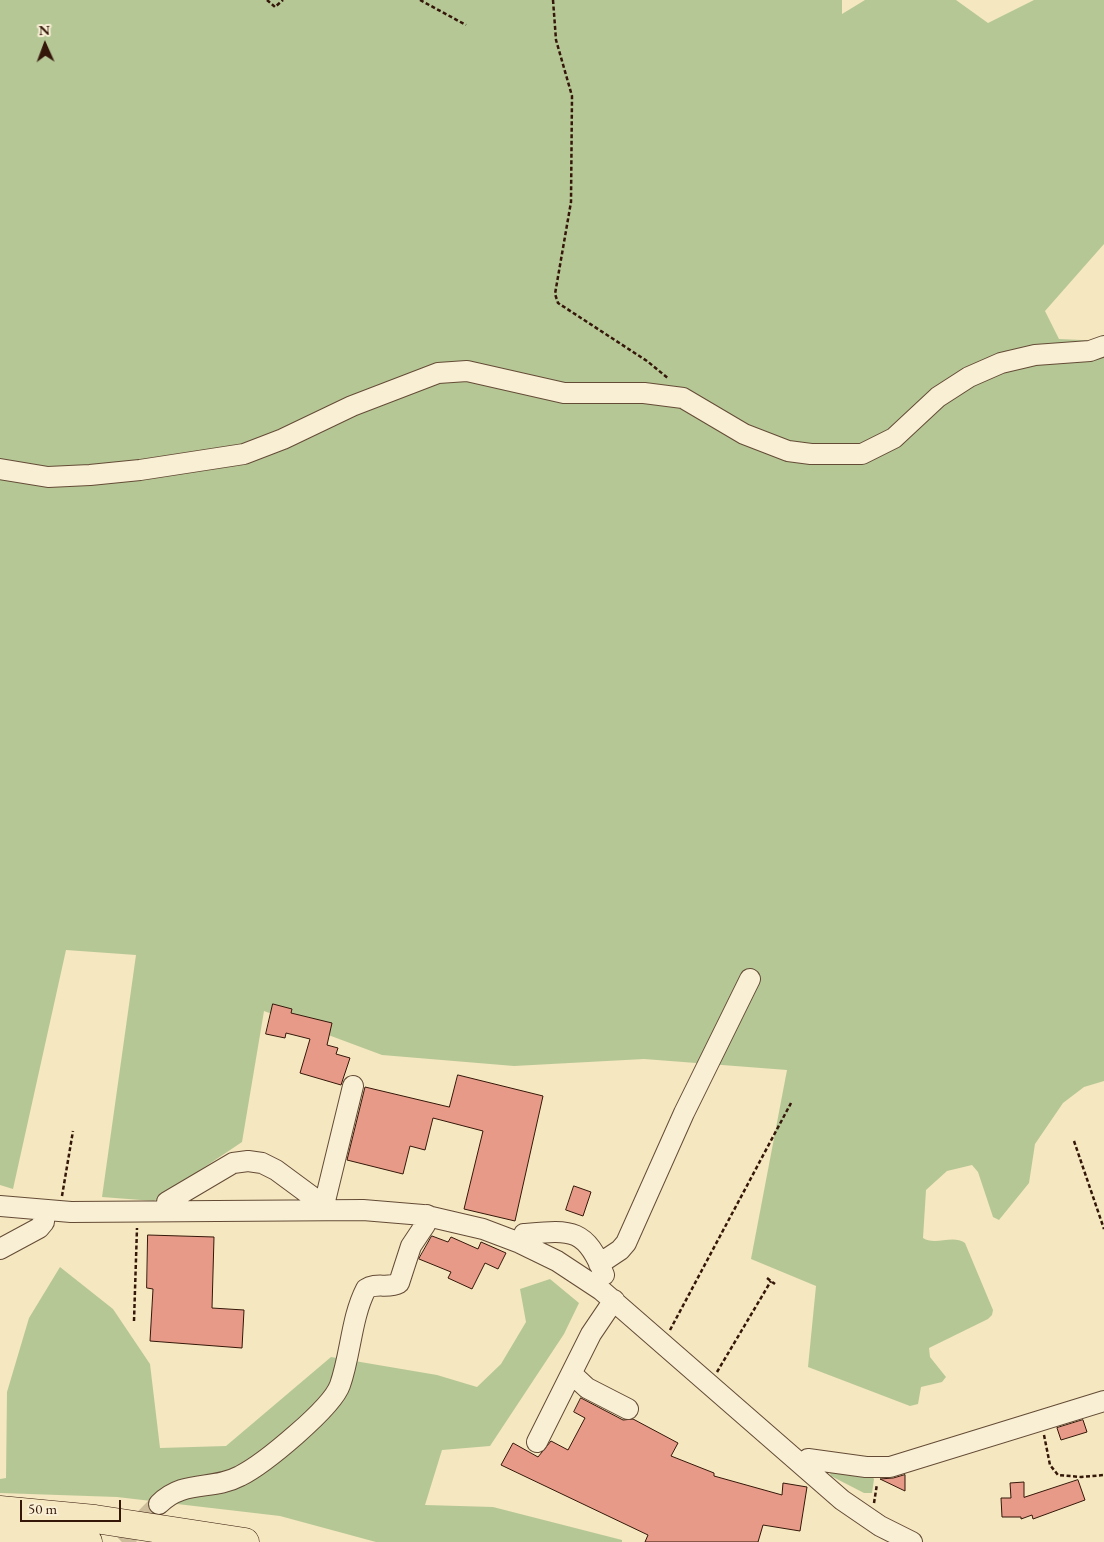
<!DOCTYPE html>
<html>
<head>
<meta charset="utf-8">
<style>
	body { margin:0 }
	#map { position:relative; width:1104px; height:1542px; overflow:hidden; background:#f5e7bf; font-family:"EB Garamond",serif }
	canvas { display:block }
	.north { position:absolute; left:20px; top:20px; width:50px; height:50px; -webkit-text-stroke:4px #f8efd5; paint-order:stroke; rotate:358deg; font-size:14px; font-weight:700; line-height:20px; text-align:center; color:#341709 }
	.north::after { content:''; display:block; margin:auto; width:18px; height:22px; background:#341709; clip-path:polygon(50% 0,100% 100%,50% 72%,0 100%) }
	.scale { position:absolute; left:20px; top:1500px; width:101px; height:22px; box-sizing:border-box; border:2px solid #341709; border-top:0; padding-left:6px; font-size:15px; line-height:18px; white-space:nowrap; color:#341709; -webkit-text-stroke:4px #f8efd5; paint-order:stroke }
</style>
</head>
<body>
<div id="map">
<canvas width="1104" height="1542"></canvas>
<div class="north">N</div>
<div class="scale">50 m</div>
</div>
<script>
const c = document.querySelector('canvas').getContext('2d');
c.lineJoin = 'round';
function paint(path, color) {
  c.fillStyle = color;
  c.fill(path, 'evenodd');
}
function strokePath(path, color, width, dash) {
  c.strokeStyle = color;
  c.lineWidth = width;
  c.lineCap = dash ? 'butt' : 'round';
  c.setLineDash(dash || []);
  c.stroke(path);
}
const green = new Path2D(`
	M0,0H842V14L865,0H956L988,23L1034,0H1104V244L1045,311L1059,339L1104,341V1081L1084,1087L1063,1103L1035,1144L1029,1183L999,1220L993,1217L978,1172L972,1165L947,1171L926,1190L923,1238C935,1246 953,1234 965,1243L993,1310L992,1315L988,1319L929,1348L930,1357L946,1377L942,1382L921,1387L918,1404L910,1406L808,1367L816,1286L751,1259L787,1070L644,1059L514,1066L382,1055L264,1011L242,1142L154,1201L102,1197L136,955L66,950L13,1189L0,1185Z
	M60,1267L113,1309L150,1364L160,1448L226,1446L331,1357L437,1375L477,1387L501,1364L526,1322L520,1289L550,1279L579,1303L564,1334L490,1446L442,1450L425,1505L493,1507L622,1540V1542H376L280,1516L117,1497L0,1493V1479L6,1478L7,1392L29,1318Z
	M829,1471L871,1475L874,1479L872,1493H864L831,1476Z`);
const building = new Path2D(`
	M273,1004L292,1009L291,1013L332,1023L327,1045L338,1048L336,1054L350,1058L341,1085L300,1073L310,1039L286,1033L285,1038L266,1034Z
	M458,1075L543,1096L515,1221L464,1209L483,1131L433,1118L425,1150L410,1146L403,1174L347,1160L365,1087L449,1107Z
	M574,1186L591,1192L583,1216L566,1210Z
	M148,1235L214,1237L212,1308L244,1310L242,1348L150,1341L153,1289L147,1288Z
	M432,1236L448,1242L451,1237L478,1249L481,1242L506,1253L498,1269L485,1263L472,1289L448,1278L451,1272L419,1259Z
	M581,1398L623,1420L633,1419L678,1443L671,1456L714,1473V1476L782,1495L783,1483L807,1487L800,1531L763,1525L758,1542H645L648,1535L501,1465L513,1443L538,1457L551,1441L568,1450L585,1418L574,1412Z
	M1083,1420L1087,1432L1061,1440L1057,1428Z
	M905,1475V1491L880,1479L893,1478Z
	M1078,1480L1085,1500L1033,1519L1032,1515L1021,1519V1517H1002L1001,1498H1011L1010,1483L1024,1482V1497Z`);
const minorTunnel = new Path2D(`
	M122,1542L159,1504`);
const path = new Path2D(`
	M267,0L275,7L283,0
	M420,0L466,25
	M553,0L556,40L572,96L571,202L555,294L558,303L647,361L669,379
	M1074,1141L1104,1229
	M62,1196L73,1131
	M767,1278L775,1284
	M134,1321L137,1228
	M670,1330L791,1103
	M717,1372L771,1281
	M1044,1435L1050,1465L1058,1475L1081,1477L1104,1475
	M874,1503L877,1484`);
const minor = new Path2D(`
	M0,469L48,477L90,475L140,470L244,454L283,439L352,406L438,373L467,371L564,393H644L683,398L744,434L788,451L811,454H862L894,438L938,397L969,377L1001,363L1035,355L1090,351L1104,346
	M0,1206L71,1212L363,1210L423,1215L483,1229L520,1243L557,1261L601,1290L842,1500L880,1526L912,1542
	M325,1210V1201L353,1086
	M167,1211V1202L233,1163L248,1161L262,1163L276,1170L318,1201H325
	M520,1243L524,1234C570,1230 586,1227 604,1275
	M0,1249L39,1228L44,1222V1211
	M599,1264L620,1250L626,1243L684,1113L750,979
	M572,1374L587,1388L628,1409
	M537,1442L591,1334L614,1300
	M802,1465L808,1459L866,1467H890L1104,1401
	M159,1504C184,1479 212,1491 240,1476C264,1464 332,1408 340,1385C351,1354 351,1318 366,1289C376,1282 388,1289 399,1283L411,1246L425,1225L427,1215`);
const highway = new Path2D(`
	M0,1510L95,1519L245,1542
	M0,1535L88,1542`);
paint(green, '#b6c796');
paint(building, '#e89a88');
strokePath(building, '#341709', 1);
strokePath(minorTunnel, '#cebd9b', 20, [20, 10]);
strokePath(minor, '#644b36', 22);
strokePath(highway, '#341709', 29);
strokePath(path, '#341709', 2.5, [4, 2.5]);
strokePath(minor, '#f8efd5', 20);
strokePath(highway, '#f5e7bf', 28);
</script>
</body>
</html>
